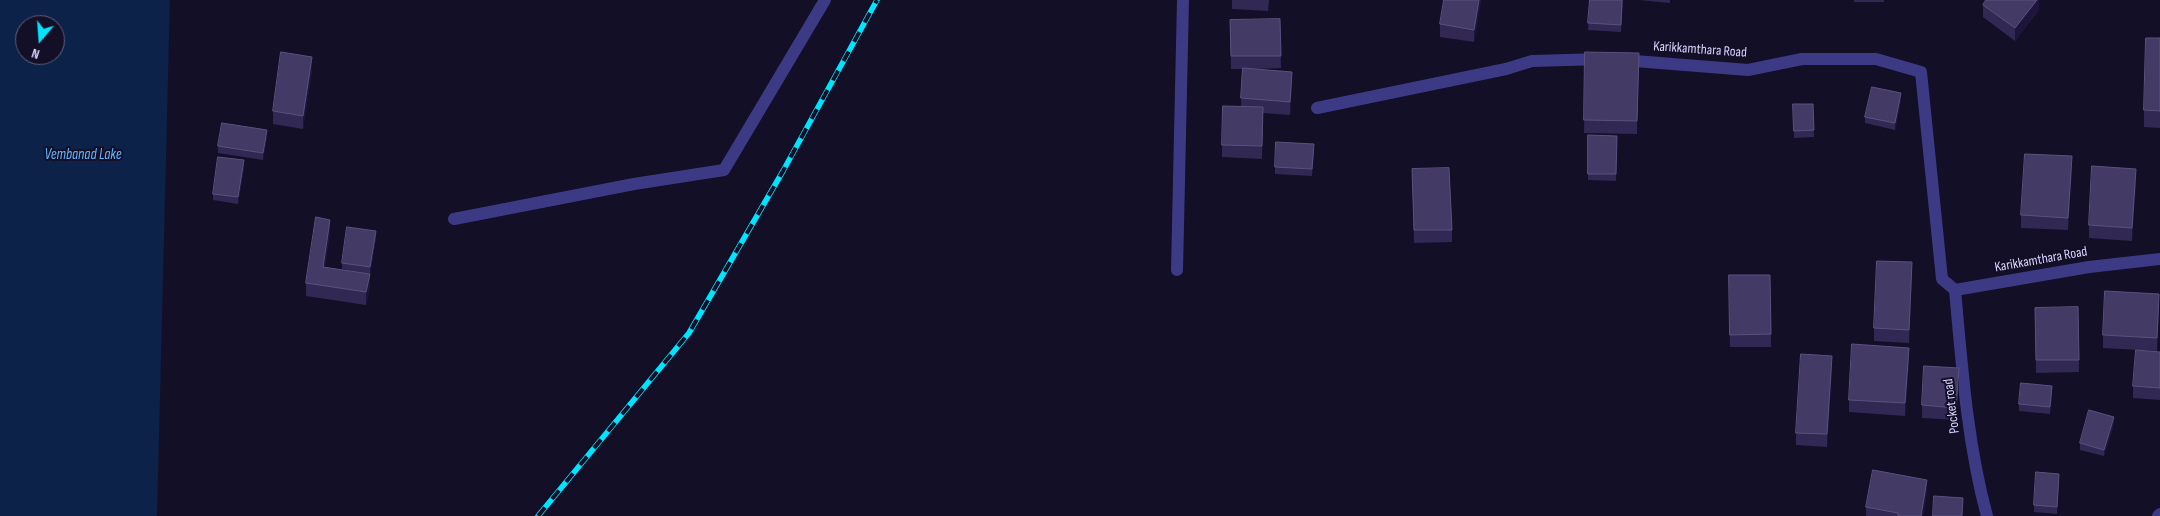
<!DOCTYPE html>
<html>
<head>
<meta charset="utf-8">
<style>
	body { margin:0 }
	#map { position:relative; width:2160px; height:516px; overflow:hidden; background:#130f26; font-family:"Sofia Sans Condensed",sans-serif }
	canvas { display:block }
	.north { position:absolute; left:15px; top:15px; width:50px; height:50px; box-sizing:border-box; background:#130f26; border:1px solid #625e7d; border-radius:50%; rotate:198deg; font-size:14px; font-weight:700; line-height:20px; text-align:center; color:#d9d4ff }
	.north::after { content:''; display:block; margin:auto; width:18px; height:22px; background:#00e5ff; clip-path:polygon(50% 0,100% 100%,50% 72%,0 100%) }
</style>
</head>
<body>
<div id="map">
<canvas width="2160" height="516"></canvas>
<div class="north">N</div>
</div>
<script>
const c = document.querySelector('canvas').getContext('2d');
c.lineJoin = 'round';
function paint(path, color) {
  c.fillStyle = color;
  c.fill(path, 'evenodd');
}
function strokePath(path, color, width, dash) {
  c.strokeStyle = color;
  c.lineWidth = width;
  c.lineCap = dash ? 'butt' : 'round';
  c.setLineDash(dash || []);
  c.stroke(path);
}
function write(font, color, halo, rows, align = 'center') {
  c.font = font + ' "Sofia Sans Condensed",sans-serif';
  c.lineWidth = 4;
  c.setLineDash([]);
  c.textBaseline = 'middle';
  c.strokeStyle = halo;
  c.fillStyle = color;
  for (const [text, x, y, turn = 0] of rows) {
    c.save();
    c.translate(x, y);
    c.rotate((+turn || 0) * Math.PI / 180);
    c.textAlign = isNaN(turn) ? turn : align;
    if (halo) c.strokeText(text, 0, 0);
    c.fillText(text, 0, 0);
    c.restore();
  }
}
const water = new Path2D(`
	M0,0H170L157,516H0ZM25,25H55V55H25Z`);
const street = new Path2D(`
	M1622,60L1748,70L1802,59H1876L1921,72L1942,279L1955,290
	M1317,108L1506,69L1532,61L1602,59
	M454,219L634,184L724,170L825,0
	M1177,270L1183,0
	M1955,290C1962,366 1967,442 1987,516
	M1955,290L2089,267L2160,259
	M2158,516L2160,514`);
const rail = new Path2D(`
	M538,516L689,333L783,171L877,0`);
const wall = new Path2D(`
	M1232,0H1269L1268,11L1232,9Z
	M1444,0H1481L1474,42L1440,37V24Z
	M1590,0H1623L1621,32L1588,30Z
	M1639,0H1670V3Z
	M1854,0H1884V2H1854Z
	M2039,0V10L2015,41L1983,17V5Z
	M1280,19L1281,68L1252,69L1292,84L1290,115L1263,113L1262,159L1222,157V145L1241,107L1242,69H1231L1230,20Z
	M2160,38V128L2144,127V110Z
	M1585,52L1639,53L1637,134L1584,133Z
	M312,70L303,129L273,124V111Z
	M1901,100L1895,130L1865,123V117Z
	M1793,104H1813L1814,137L1794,138Z
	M1588,135L1617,136L1616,181L1588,180Z
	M267,137L263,160L218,153V146Z
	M1314,151L1312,176L1275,174V167Z
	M244,167L238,204L213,200V194Z
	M1412,169L1452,230V242L1414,243Z
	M2072,169L2068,230L2021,228V215Z
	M2136,181L2132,241L2089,238V225Z
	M330,232L325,267L370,287L366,305L306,296V283Z
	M376,238L370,274L342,269V263Z
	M1729,275L1771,334V347H1730Z
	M1912,275L1909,343L1874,341V328Z
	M2078,307L2079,372L2036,373L2035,308Z
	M2159,307L2157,351L2103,348V335Z
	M2160,352V400L2133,398V386Z
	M1909,360L1905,416L1849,412V400Z
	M1832,369L1827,447L1796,445V433Z
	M1959,381L1956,420L1922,418V405Z
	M2052,393L2050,414L2019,411V404Z
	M2114,424L2104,456L2080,450V443Z
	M2059,481L2057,514L2034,512V505Z
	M1927,492L1923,516H1866V507Z`);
const shadedWall = new Path2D(`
	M1479,0H1481L1474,42V30Z
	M2037,0H2039V10L2015,41V28Z
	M312,57V70L303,129V116Z
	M1292,72V84L1290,115V102Z
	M1901,93V100L1895,130V123Z
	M267,130V137L263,160V153Z
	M2072,156V169L2068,230V218Z
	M244,160V167L238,204V197Z
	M2136,169V181L2132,241V228Z
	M330,220V232L323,280V267Z
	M376,231V238L370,274V267Z
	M1912,262V275L1909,343V330Z
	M370,274V287L366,305V292Z
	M2159,294V307L2157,351V338Z
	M1909,348V360L1905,416V403Z
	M1832,356V369L1827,447V434Z
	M1959,368V381L1956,420V408Z
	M2052,386V393L2050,414V407Z
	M2114,417V424L2104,456V450Z
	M1927,480V492L1923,516H1921Z`);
const building = new Path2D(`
	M1444,0H1479L1474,30L1440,24Z
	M1590,0H1622L1621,25L1588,23Z
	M1986,0H2037L2015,28L1983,5Z
	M1280,19L1281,56H1231L1230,20Z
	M2146,38H2160V111L2144,110Z
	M281,52L312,57L303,116L273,111Z
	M1585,52L1639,53L1637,121L1584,120Z
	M1243,68L1292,72L1290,102L1241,98Z
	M1872,87L1901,93L1895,123L1865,117Z
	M1793,104H1813L1814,130L1794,131Z
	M1223,106L1263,107L1262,146L1222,145Z
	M222,123L267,130L263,153L218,146Z
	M1588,135L1617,136L1616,174H1588Z
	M1276,142L1314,144L1312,169L1275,167Z
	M2025,154L2072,156L2068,218L2021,215Z
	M218,157L244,160L238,197L213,194Z
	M2092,166L2136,169L2132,228L2089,225Z
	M1449,168L1452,230H1414L1412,169Z
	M316,217L330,220L323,267L370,274L366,292L306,283Z
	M347,227L376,231L370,267L342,263Z
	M1877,261L1912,262L1909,330L1874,328Z
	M1729,275H1770L1771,334L1730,335Z
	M2105,291L2159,294L2157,338L2103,335Z
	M2078,307L2079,360H2036L2035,308Z
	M1852,344L1909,348L1905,403L1849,400Z
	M2136,350L2160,352V388L2133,386Z
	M1801,354L1832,356L1827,434L1796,433Z
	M1924,366L1959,368L1956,408L1922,405Z
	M2021,383L2052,386L2050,407L2019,404Z
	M2089,410L2114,417L2104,450L2080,443Z
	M1873,470L1927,480L1921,516H1898V513L1866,507Z
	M2036,472L2059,474L2057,507L2034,505Z
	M1934,496L1963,498L1962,516H1933Z`);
const streetNames = [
	["Karikkamthara Road",1700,50,4],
	["Karikkamthara Road",2041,260,-10],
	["Pocket road",1952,406,-97]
];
const waterNames = [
	["Vembanad Lake",83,155]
];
paint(water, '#0c2248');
strokePath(street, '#3d3a85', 12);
strokePath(rail, '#00e5ff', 5.5);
strokePath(rail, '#130f26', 4, [11]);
paint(wall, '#312854');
paint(shadedWall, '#1d163a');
paint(building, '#433a66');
strokePath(building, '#5a527e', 1);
write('14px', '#d9d4ff', '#130f26', streetNames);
write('italic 15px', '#62b6ff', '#130f26', waterNames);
</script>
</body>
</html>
